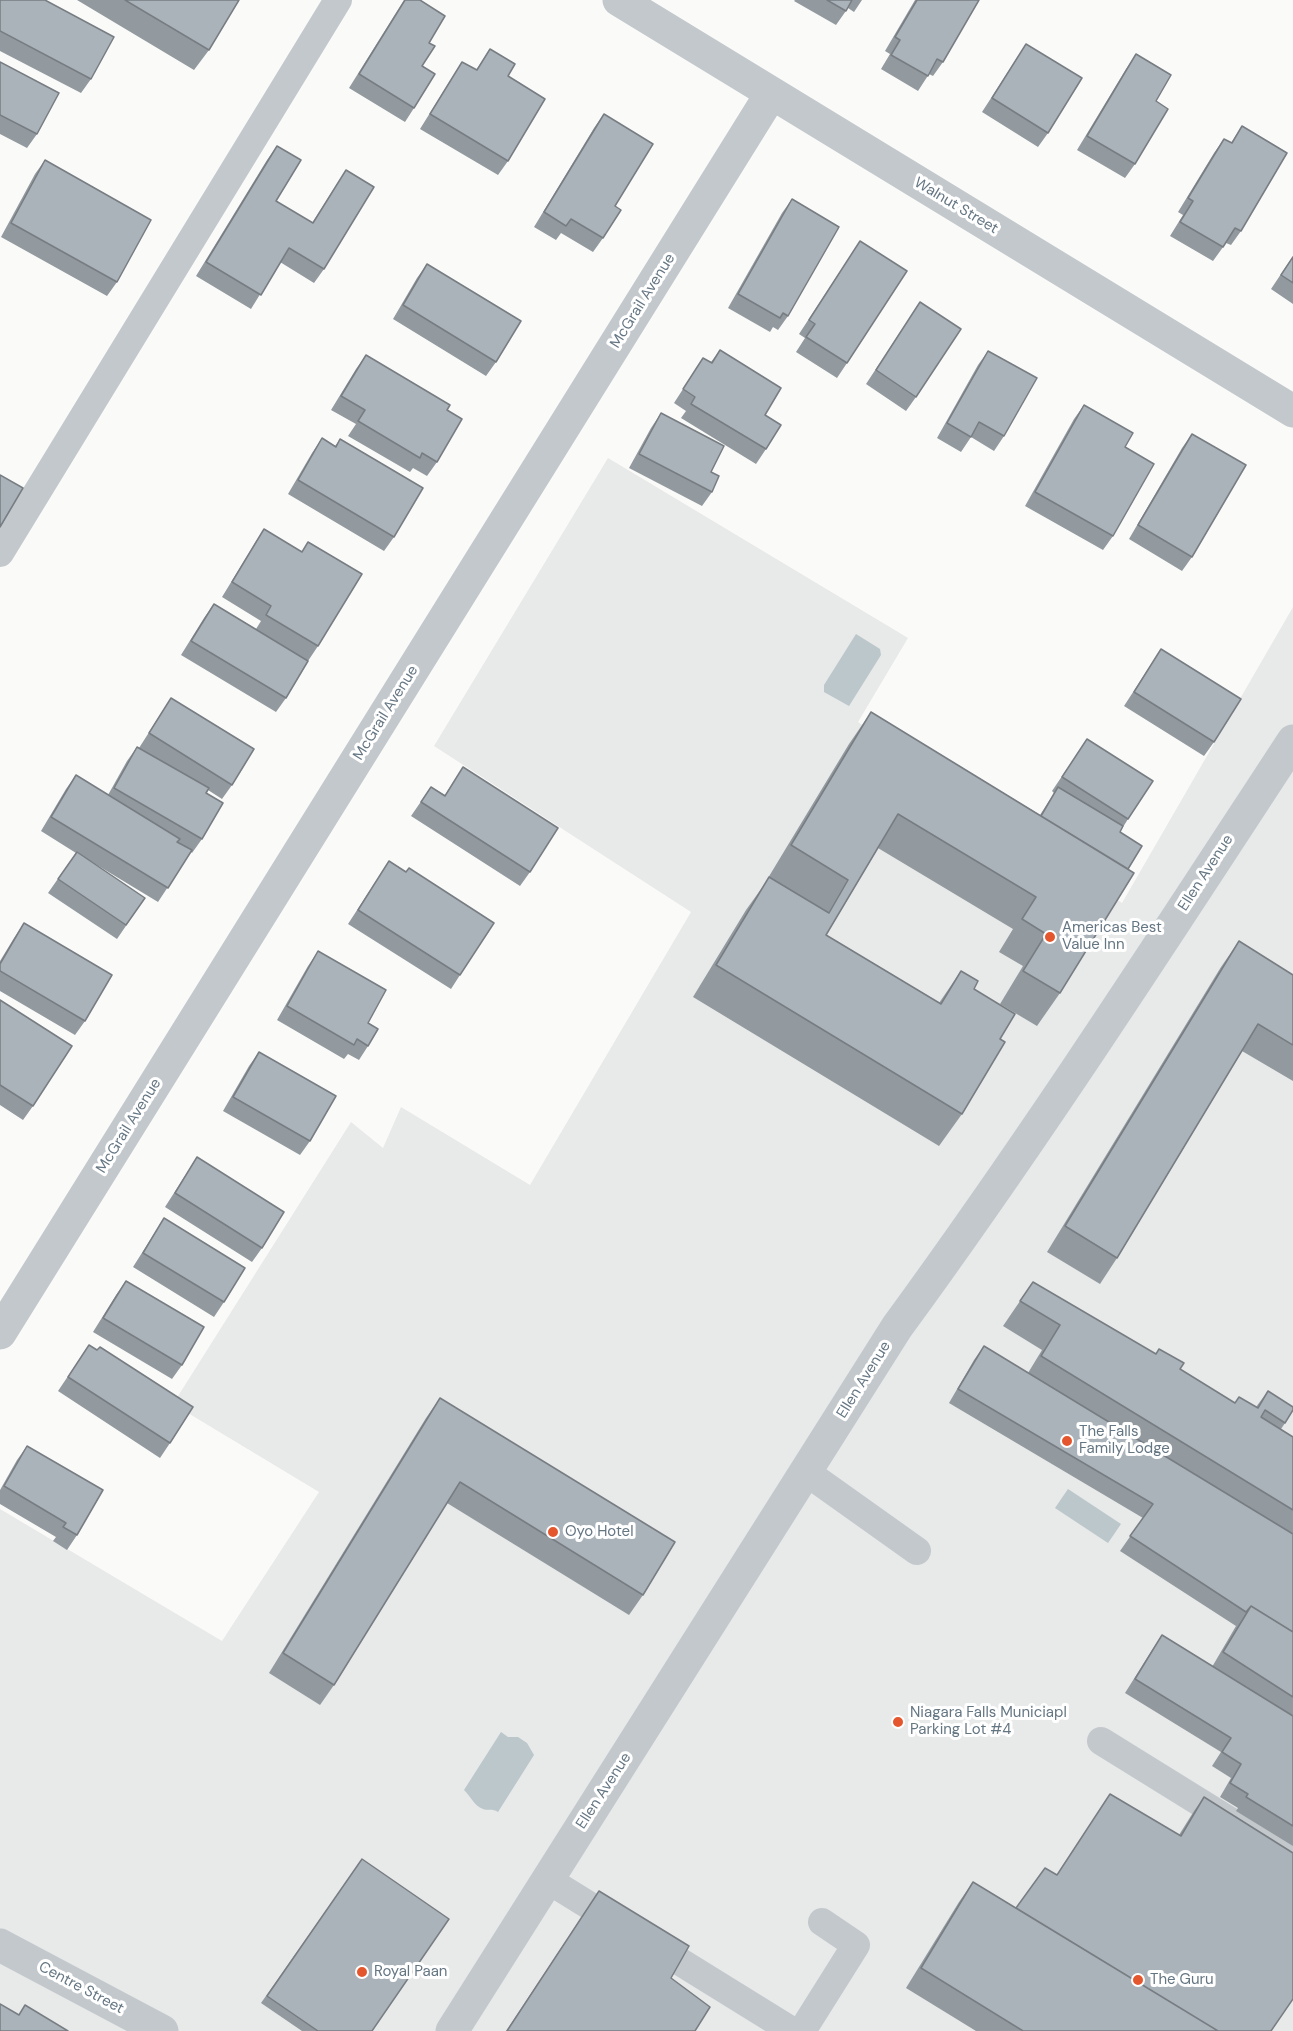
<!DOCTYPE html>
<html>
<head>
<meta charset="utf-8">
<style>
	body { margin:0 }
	canvas { display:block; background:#fafaf8 }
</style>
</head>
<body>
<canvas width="1293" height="2031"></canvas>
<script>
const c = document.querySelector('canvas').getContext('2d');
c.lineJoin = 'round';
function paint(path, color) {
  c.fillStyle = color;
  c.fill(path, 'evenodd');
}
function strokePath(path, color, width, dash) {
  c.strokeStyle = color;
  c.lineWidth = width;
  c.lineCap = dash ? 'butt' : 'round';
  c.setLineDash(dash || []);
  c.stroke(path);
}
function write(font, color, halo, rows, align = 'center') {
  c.font = font + ' "DM Sans",sans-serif';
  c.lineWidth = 6;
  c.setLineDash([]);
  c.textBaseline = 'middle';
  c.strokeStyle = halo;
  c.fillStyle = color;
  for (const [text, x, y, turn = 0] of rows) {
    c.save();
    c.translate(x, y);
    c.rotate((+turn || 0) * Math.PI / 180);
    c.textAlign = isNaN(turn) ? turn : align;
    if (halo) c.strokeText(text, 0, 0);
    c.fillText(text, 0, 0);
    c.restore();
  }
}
const built = new Path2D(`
	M608,458L908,638L858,722L1122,903L1293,607V2031H0V1509L222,1641L319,1492L173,1404L351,1122L383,1148L401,1107L530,1185L691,912L434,746Z`);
const water = new Path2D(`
	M856,634L880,649L881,655L849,706L824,692V685Z
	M1068,1489L1121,1524L1108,1543L1055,1508Z
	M501,1732L508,1737H518L527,1743L534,1755L498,1812C492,1808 489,1811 483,1809C474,1806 470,1795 464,1790Z`);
const service = new Path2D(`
	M0,553L338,0
	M806,1472L917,1551
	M1101,1741L1293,1860
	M548,1880L792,2031
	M802,2031L856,1945L822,1922`);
const minor = new Path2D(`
	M619,0L1293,411
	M0,1333L771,94
	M452,2031L897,1327C1036,1137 1164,938 1293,741`);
const tertiary = new Path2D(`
	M0,1945L162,2031`);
const wall = new Path2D(`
	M0,0L91,79L81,93L0,51Z
	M77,0H239L209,50L194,70Z
	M404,0L429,43L422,66L414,108L405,122L349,88Z
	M795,0H862L854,12L848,8L836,25L794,1Z
	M915,0H979L943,62L933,76L929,74L918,91L881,69L890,54L885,51Z
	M1026,44L1048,133L1038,147L982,112Z
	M490,49L508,76V161L498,175L420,129L453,76L462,62L476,70Z
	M1136,54L1156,101L1135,164L1125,178L1077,150L1126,69Z
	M0,62L37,134L27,148L0,134Z
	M604,114L615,206L603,238L593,252L561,233L556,240L534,227L594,128Z
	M1242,126L1241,231L1231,245L1226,243L1213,261L1170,236L1183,215L1178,212L1214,153L1224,139L1231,143Z
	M277,146L276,201L312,223L346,170L324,269L314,283L280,262L251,309L196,276L267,160Z
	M45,160L117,282L107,296L1,237L35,174Z
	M792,199L788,316L778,330L773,327L770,332L728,308L782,213Z
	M860,241L847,363L837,378L796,352L805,338L799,334Z
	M1293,256V304L1271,289Z
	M427,264L496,362L486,376L393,319L417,278Z
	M920,302L916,397L906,411L866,384Z
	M720,350L765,415L766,449L756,464L681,418L686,411L674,403L703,358L711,362Z
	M988,351L1004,436L994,451L971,437L961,452L937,438L978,365Z
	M366,355L447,410L437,462L427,476L413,468L410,472L348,436L356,424L331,410L356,369Z
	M1084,405L1125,447L1113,536L1103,550L1025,506L1074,419Z
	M661,413L711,472L712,492L702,506L629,468L651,428Z
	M1192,434V557L1182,571L1129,539L1182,448Z
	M322,438L335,446L340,439L394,537L384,551L288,494L312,453Z
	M264,529L318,646L308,661L286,698L276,712L181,655L204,618L214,604L256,629L261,621L222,597L255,543Z
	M1161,649L1214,742L1204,756L1124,706Z
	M171,698L232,785L222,799L208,790L206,793L202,839L192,853L191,852L158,902L87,859L145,898L117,939L48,893L76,853L41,831L66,789L76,775L108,795L127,761L137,747L153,756L139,748Z
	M871,712L1040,815L1054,793L1052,791L1087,739L1128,819L1120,832L1128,869L1060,993L1037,1026L1000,1004L1023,966L999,952L1013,929L878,848L826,935L939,1003L961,971L974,989L1000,1039L962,1114L939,1146L693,997L746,910L769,878H768L849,744Z
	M463,767L530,872L520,886L411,816L431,787L445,795Z
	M389,861L460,975L451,989L348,924Z
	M24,923L85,1021L75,1035L0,991V961L14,938Z
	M1239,941L1293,975V1081L1242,1051L1117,1258L1100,1284L1047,1252L1221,967Z
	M318,951L368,1023V1046L359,1060L348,1054L344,1059L277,1020L308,966Z
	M0,1000L33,1106L23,1120L0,1105Z
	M259,1052L310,1141L300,1155L223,1111L249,1066Z
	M197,1157L262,1248L252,1262L165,1207Z
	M164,1218L224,1302L214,1317L133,1267Z
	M126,1281L182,1365L172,1379L93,1332L116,1295Z
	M1033,1282L1235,1403L1256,1407L1268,1391L1285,1423L1281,1429L1293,1437V1846L1236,1811L1238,1808L1220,1797L1231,1778L1212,1766L1221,1752L1125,1693L1152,1650L1162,1635L1212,1667L1236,1626L1120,1551L1143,1518L949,1403L974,1360L984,1346L1028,1373L1042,1350L1003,1326Z
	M89,1345L170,1443L160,1458L58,1391Z
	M440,1398L643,1595L629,1615L447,1503L334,1685L320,1705L269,1673L426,1418Z
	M27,1446L77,1535L67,1550L53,1541L56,1537L0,1504V1490L17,1460Z
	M1110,1794L1179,1835L1194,1811L1204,1797L1271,2031H976L906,1988L959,1902L973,1882L1016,1908L1057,1875Z
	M362,1859L372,2031H302L261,2003Z
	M599,1891L671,1978L695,2031H506Z`);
const building = new Path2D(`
	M0,0H45L114,37L91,79L0,31Z
	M125,0H239L209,50Z
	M405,0H420L445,16L429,43L435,46L422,66L435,74L414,108L359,74Z
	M827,0H852L846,11Z
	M917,0H979L943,62L937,59L928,76L891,55L900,40L895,37Z
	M1026,44L1082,78L1048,133L992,98Z
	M490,49L515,64L508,76L545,99L508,161L430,114L462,62L477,70Z
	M1136,54L1171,75L1156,101L1168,109L1135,164L1087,136Z
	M0,62L59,93L37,134L0,115Z
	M604,114L653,144L615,206L621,210L603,238L571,219L566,226L544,212Z
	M1242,126L1287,153L1241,231L1235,228L1223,247L1180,222L1193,201L1188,198L1224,139L1232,143Z
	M277,146L301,160L276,201L313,223L346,170L374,187L324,269L289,248L261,295L206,262Z
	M45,160L151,220L117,282L11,223Z
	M792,199L839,227L788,316L783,313L780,318L738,294Z
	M860,241L907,271L847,363L806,337L815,324L809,320Z
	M1293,257V283L1281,275Z
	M427,264L521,321L496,362L403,305Z
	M920,302L961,329L916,397L876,370Z
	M720,350L781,388L765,415L781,425L766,449L691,404L695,397L683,389L703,358L712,363Z
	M988,351L1037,378L1004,436L979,422L971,437L947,423Z
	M366,355L450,405L447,410L462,419L437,462L422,453L420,458L358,421L365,410L341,396Z
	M1084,405L1133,433L1125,447L1154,464L1113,536L1035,492Z
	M661,413L724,446L711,472L719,476L712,492L639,454Z
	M1192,434L1246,465L1192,557L1138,525Z
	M322,438L336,447L340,439L423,488L394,537L298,480Z
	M0,475L23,488L0,527Z
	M264,529L302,552L308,542L362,574L318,646L266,615L271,606L232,582Z
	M214,604L308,661L286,698L191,641Z
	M1161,649L1241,699L1214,742L1134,692Z
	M171,698L254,749L232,785L149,733Z
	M871,712L1134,873L1060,993L1023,971L1046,934L1022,919L1036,897L898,814L826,935L941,1004L961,971L978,981L974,989L1015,1014L1000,1039L1005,1042L962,1114L716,965L769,877L829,913L848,880L791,845Z
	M1087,739L1153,781L1128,819L1062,777Z
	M137,747L209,788L206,793L223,803L202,839L114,788Z
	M463,767L558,828L530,872L421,802L431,787L445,796Z
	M76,775L180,839L177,842L192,850L168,888L51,817Z
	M1058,787L1123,826L1120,832L1142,846L1128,869L1041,816Z
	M77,852L145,898L126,925L58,879Z
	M389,861L406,872L409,868L494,923L460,975L358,910Z
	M24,923L112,975L85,1021L0,971V964Z
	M1239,941L1293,975V1045L1258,1024L1117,1258L1065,1226Z
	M318,951L386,990L368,1023L378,1029L368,1046L357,1039L354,1045L287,1006Z
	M0,1000L72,1046L33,1106L0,1085Z
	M259,1052L336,1096L310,1141L233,1097Z
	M197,1157L284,1212L262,1248L175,1193Z
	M164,1218L245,1268L224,1302L143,1253Z
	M126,1281L204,1327L182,1365L103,1318Z
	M1033,1282L1156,1354L1159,1349L1184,1363L1180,1369L1235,1403L1239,1397L1258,1408L1268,1391L1293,1407V1410L1285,1423L1265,1410L1261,1417L1293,1437V1510L1041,1356L1060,1325L1020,1301Z
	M89,1345L97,1350L100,1347L193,1407L170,1443L68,1377Z
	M984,1346L1293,1534V1632L1251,1606L1246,1612L1130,1536L1153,1504L958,1389Z
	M440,1398L675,1542L643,1595L460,1482L334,1685L283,1653Z
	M27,1446L103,1490L77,1535L63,1527L66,1523L4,1486Z
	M1251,1606L1293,1632V1697L1223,1652Z
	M1162,1635L1293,1716V1826L1246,1797L1248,1794L1230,1783L1241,1764L1222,1752L1231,1738L1135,1679Z
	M1110,1794L1181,1836L1204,1797L1293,1853V1999L1271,2031H1218L1016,1908L1045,1868L1057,1875Z
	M362,1859L449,1919L372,2031H318L267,1996Z
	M973,1882L1218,2031H1023L921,1968Z
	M599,1891L689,1946L671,1978L710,2007L695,2031H507Z
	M0,2004L19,2015L25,2005L68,2031H0Z`);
const markers = [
	[1050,937,6,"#e4572e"],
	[1067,1441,6,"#e4572e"],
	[553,1532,6,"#e4572e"],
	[898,1722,6,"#e4572e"],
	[362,1972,6,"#e4572e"],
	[1138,1980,6,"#e4572e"]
];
const streetNames = [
	["Walnut Street",956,206,31],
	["McGrail Avenue",643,301,-58],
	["McGrail Avenue",386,713,-58],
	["Ellen Avenue",1206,873,-57],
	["McGrail Avenue",129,1126,-58],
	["Ellen Avenue",864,1380,-58],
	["Ellen Avenue",604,1791,-57],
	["Centre Street",81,1988,28]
];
const poiNames = [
	["Americas Best",1062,928],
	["Value Inn",1062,945],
	["The Falls",1079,1432],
	["Family Lodge",1079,1449],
	["Oyo Hotel",565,1532],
	["Niagara Falls Municiapl",910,1713],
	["Parking Lot #4",910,1730],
	["Royal Paan",374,1972],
	["The Guru",1150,1980]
];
paint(built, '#e8e9e9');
paint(water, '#bbc7cb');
strokePath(service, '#c3c8cc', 28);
strokePath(minor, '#c3c8cc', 33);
strokePath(tertiary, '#c3c8cc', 33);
paint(wall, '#929a9f');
paint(building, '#aab3b9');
strokePath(building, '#777d82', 1.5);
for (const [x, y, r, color] of markers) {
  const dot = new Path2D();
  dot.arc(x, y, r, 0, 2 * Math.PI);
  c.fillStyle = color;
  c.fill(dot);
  strokePath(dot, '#fff', 2);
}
write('15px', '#657683', '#fff', streetNames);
write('15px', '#657683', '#fff', poiNames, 'left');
</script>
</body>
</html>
